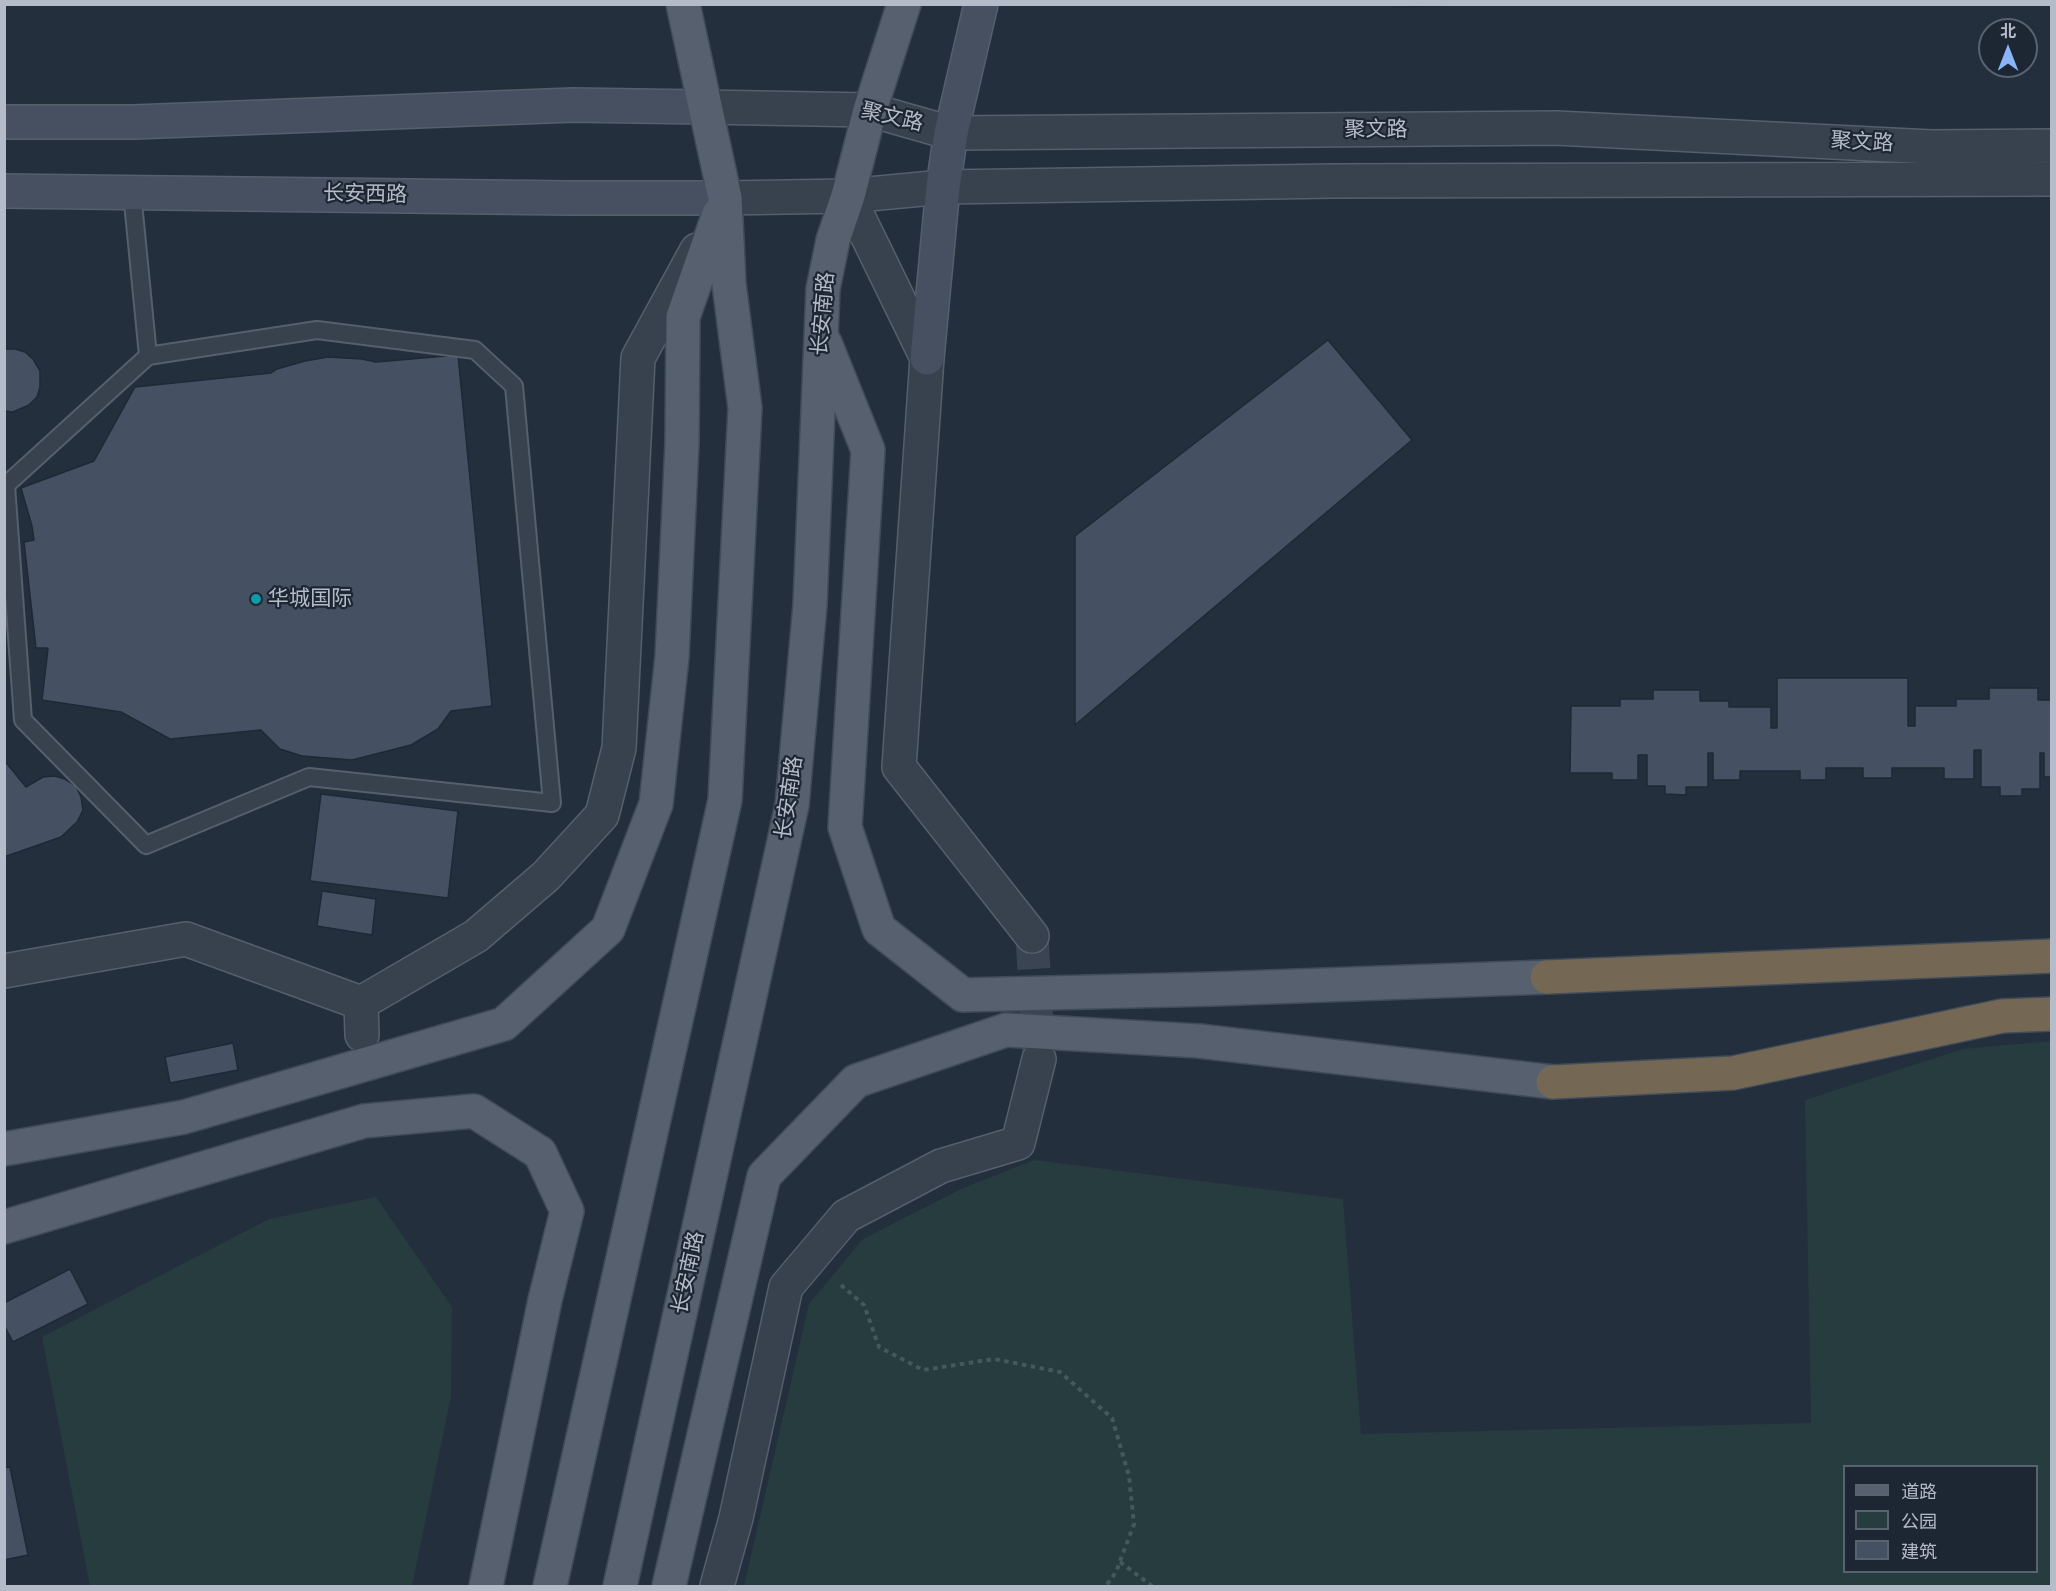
<!DOCTYPE html>
<html>
<head>
<meta charset="utf-8">
<style>
	body { margin:0 }
	#map { position:relative; width:2056px; height:1591px; overflow:hidden; background:#242f3e; font-family:Signika,"Noto Sans SC",sans-serif }
	canvas { display:block }
	.frame { position:absolute; inset:0; border:6px solid #b4bcc9; pointer-events:none }
	.legend { position:absolute; left:1843px; top:1465px; width:195px; height:108px; box-sizing:border-box; background:#1d2633; border:2px solid #59626f; margin:0; padding:8px 10px; list-style:none; font-size:18px; color:#b4bcc9 }
	.legend li { display:flex; align-items:center; gap:12px; height:30px }
	.legend b { width:30px; border:2px solid #59626f }
	.north { position:absolute; left:1978px; top:18px; width:60px; height:60px; box-sizing:border-box; background:#1d2633; border:2px solid #59626f; border-radius:50%; rotate:0deg; font-size:16px; font-weight:700; line-height:24px; text-align:center; color:#b4bcc9 }
	.north::after { content:''; display:block; margin:auto; width:21px; height:27px; background:#8ab4f8; clip-path:polygon(50% 0,100% 100%,50% 72%,0 100%) }
</style>
</head>
<body>
<div id="map">
<canvas width="2056" height="1591"></canvas>
<div class="frame"></div>
<ul class="legend">
<li><b style="height:8px;background:#56606e"></b>道路</li>
<li><b style="height:16px;background:#263c3f"></b>公园</li>
<li><b style="height:16px;background:#455162"></b>建筑</li>
</ul>
<div class="north">北</div>
</div>
<script>
const c = document.querySelector('canvas').getContext('2d');
c.lineJoin = 'round';
function paint(path, color) {
  c.fillStyle = color;
  c.fill(path, 'evenodd');
}
function strokePath(path, color, width, dash) {
  c.strokeStyle = color;
  c.lineWidth = width;
  c.lineCap = dash ? 'butt' : 'round';
  c.setLineDash(dash || []);
  c.stroke(path);
}
function write(font, color, halo, rows, align = 'center') {
  c.font = font + ' Signika,"Noto Sans SC",sans-serif';
  c.lineWidth = 4.5;
  c.setLineDash([]);
  c.textBaseline = 'middle';
  c.strokeStyle = halo;
  c.fillStyle = color;
  for (const [text, x, y, turn = 0] of rows) {
    c.save();
    c.translate(x, y);
    c.rotate((+turn || 0) * Math.PI / 180);
    c.textAlign = isNaN(turn) ? turn : align;
    if (halo) c.strokeText(text, 0, 0);
    c.fillText(text, 0, 0);
    c.restore();
  }
}
const green = new Path2D(`
	M2051,1041V1586H744L809,1304L863,1239L961,1189L1034,1160L1343,1199L1361,1434L1811,1423L1805,1100L1963,1049ZM1844,1466H2036V1572H1844Z
	M376,1197L452,1307L451,1396L412,1586H90L42,1337L269,1219Z`);
const building = new Path2D(`
	M1392,4H1507L1392,7Z
	M1328,340L1412,440L1075,725V536Z
	M4,349H15L25,352L33,359L40,371V387L37,397L29,405L13,412L4,411Z
	M458,355L492,706L451,711L438,729L411,745L352,760L302,756L280,749L261,730L170,739L121,712L42,700L48,649L47,648H36L24,542L34,540L32,526L21,488L94,461L135,387L271,373L277,369L305,361L328,357L362,359L376,362Z
	M1777,678H1908V726H1915V706H1956V699H1989V688H2038V700H2052V777H2044V753H2040V789H2022V796H2000V787H1981V750H1974V779H1944V768H1892V778H1863V768H1826V780H1800V771H1740V780H1713V753H1708V787H1686V795L1665,794V786H1647V755H1638V780H1612V773H1570L1571,706H1620V699H1653V690H1700V701H1729V707H1771V728H1777Z
	M4,760L26,787L43,777L55,776L65,779L76,786L81,797L83,810L77,822L61,837L4,857Z
	M321,794L458,811L448,898L310,881Z
	M322,891L376,899L372,935L317,926Z
	M233,1043L238,1070L170,1083L165,1057Z
	M70,1269L88,1304L13,1342L4,1325V1303Z
	M10,1467L28,1555L4,1560V1468Z`);
const minorTunnel = new Path2D(`
	M1032,936L1039,1059`);
const path = new Path2D(`
	M841,1285L864,1305L879,1347L923,1370L994,1359L1060,1372L1112,1418L1129,1476L1134,1524L1116,1572L1106,1586
	M1120,1562L1152,1586`);
const service = new Path2D(`
	M132,192L148,356L6,485L23,720L146,845L309,777L552,803L514,386L475,350L317,330L148,356`);
const minor = new Path2D(`
	M848,196L927,358L899,767L1032,936
	M4,971L186,939L361,1003
	M361,1003L476,936L546,876L602,815L619,748L638,358L697,250
	M361,1003L362,1035
	M717,1586L736,1518L786,1287L846,1216L941,1166L1018,1143L1039,1059`);
const tertiary = new Path2D(`
	M703,107L870,110L951,133L1556,128L1931,147L2052,146
	M725,198L848,196L943,187L1334,181L2052,179`);
const secondary = new Path2D(`
	M4,122H134L573,105L703,107
	M4,191L569,198H725
	M927,358L943,187L951,133L981,4`);
const primary = new Path2D(`
	M825,343L868,450L845,827L879,929L963,995L1214,989L1547,977
	M4,1149L184,1117L504,1024L608,929L656,804L672,657L682,443L683,317L719,214
	M4,1227L364,1121L474,1111L540,1153L567,1211L545,1300L486,1586
	M550,1586L725,800L745,408L729,284L725,198L683,4
	M620,1586L792,805L810,605L823,289L833,240L848,196L870,110L904,4
	M669,1586L764,1176L856,1081L1006,1030L1199,1041L1553,1082`);
const motorway = new Path2D(`
	M1547,977L2052,956
	M1553,1082L1733,1073L2002,1016L2052,1014`);
const markers = [
	[256,599,6,"#0f9aa8"]
];
const streetNames = [
	["聚文路",892,118,13],
	["聚文路",1376,130],
	["聚文路",1862,143,3],
	["长安西路",365,195,1],
	["长安南路",824,314,-85],
	["长安南路",790,798,-82],
	["长安南路",689,1273,-78]
];
const poiNames = [
	["华城国际",268,599]
];
paint(green, '#263c3f');
paint(building, '#455162');
strokePath(building, '#1f2835', 1.5);
strokePath(minorTunnel, '#3a4453', 33, [33, 16]);
strokePath(service, '#565f6c', 20);
strokePath(minor, '#565f6c', 36);
strokePath(tertiary, '#565f6c', 36);
strokePath(secondary, '#565f6c', 36);
strokePath(primary, '#414a57', 36);
strokePath(motorway, '#434c59', 36);
strokePath(path, '#44595c', 4, [4.5, 4.5]);
strokePath(service, '#38414e', 16);
strokePath(minor, '#38414e', 33);
strokePath(tertiary, '#38414e', 33);
strokePath(secondary, '#465061', 33);
strokePath(primary, '#56606e', 33);
strokePath(motorway, '#746855', 33);
for (const [x, y, r, color] of markers) {
  const dot = new Path2D();
  dot.arc(x, y, r, 0, 2 * Math.PI);
  c.fillStyle = color;
  c.fill(dot);
  strokePath(dot, '#1d2633', 2);
}
write('21px', '#b4bcc9', '#1d2633', streetNames);
write('21px', '#b4bcc9', '#1d2633', poiNames, 'left');
</script>
</body>
</html>
